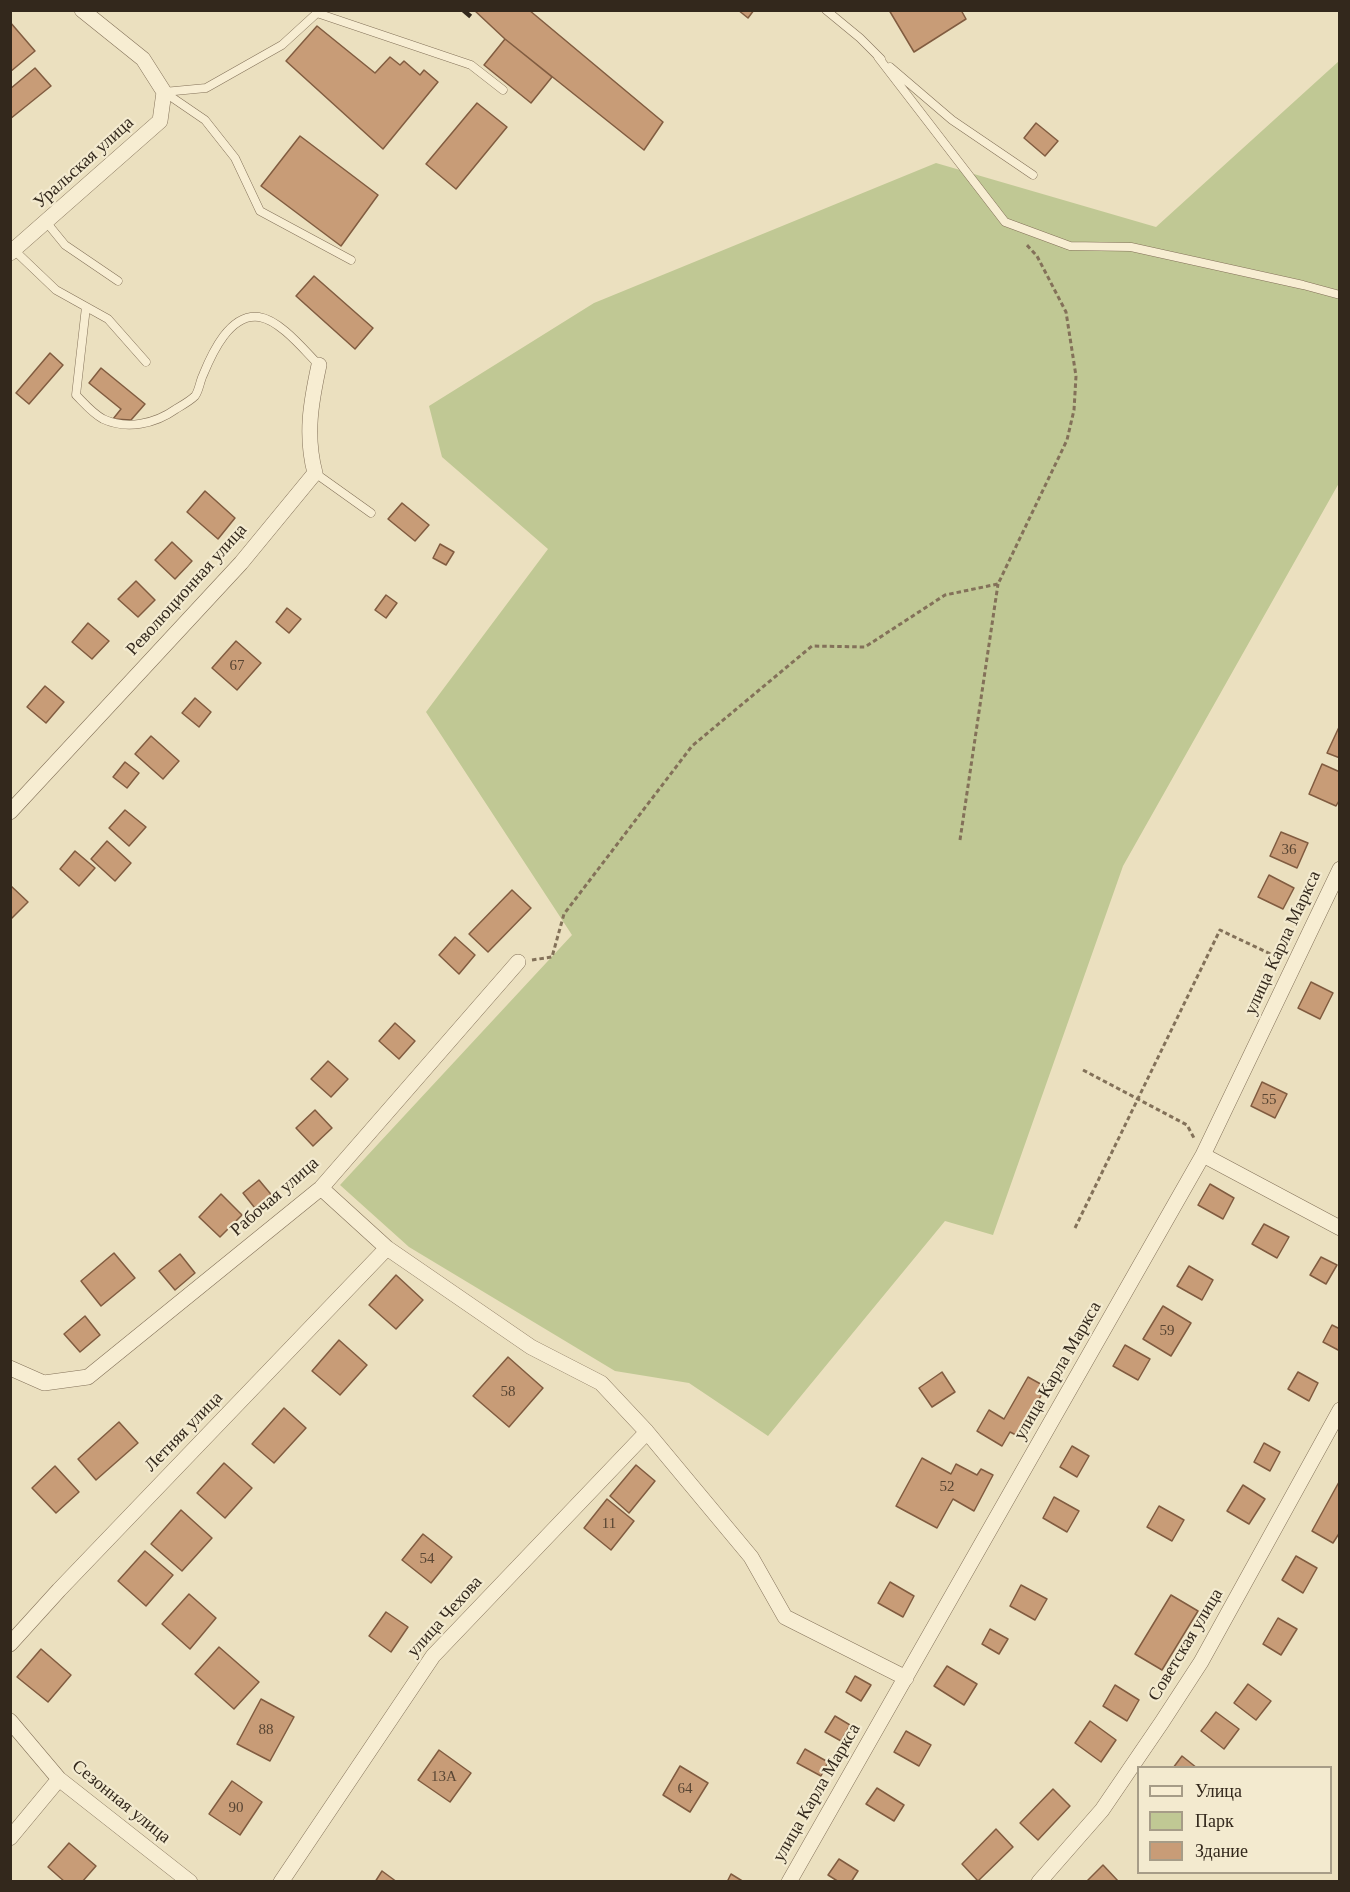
<!DOCTYPE html>
<html>
<head>
<meta charset="utf-8">
<style>
	body { margin:0 }
	#map { position:relative; width:1350px; height:1892px; overflow:hidden; background:#ebe0bf; font-family:Georgia,serif }
	canvas { display:block }
	.frame { position:absolute; inset:0; border:12px solid #33281c; pointer-events:none }
	.legend { position:absolute; left:1137px; top:1766px; width:195px; height:108px; box-sizing:border-box; background:#f3eacf; border:2px solid #a69c87; margin:0; padding:8px 10px; list-style:none; font-size:18px; color:#33281c }
	.legend li { display:flex; align-items:center; gap:12px; height:30px }
	.legend b { width:30px; border:2px solid #a69c87 }
</style>
</head>
<body>
<div id="map">
<canvas width="1350" height="1892"></canvas>
<div class="frame"></div>
<ul class="legend">
<li><b style="height:8px;background:#f7edd2"></b>Улица</li>
<li><b style="height:16px;background:#c0c894"></b>Парк</li>
<li><b style="height:16px;background:#c89c77"></b>Здание</li>
</ul>
</div>
<script>
const c = document.querySelector('canvas').getContext('2d');
c.lineJoin = 'round';
function paint(path, color) {
  c.fillStyle = color;
  c.fill(path, 'evenodd');
}
function strokePath(path, color, width, dash) {
  c.strokeStyle = color;
  c.lineWidth = width;
  c.lineCap = dash ? 'butt' : 'round';
  c.setLineDash(dash || []);
  c.stroke(path);
}
function write(font, color, halo, rows, align = 'center') {
  c.font = font + ' Georgia,serif';
  c.lineWidth = 4.5;
  c.setLineDash([]);
  c.textBaseline = 'middle';
  c.strokeStyle = halo;
  c.fillStyle = color;
  for (const [text, x, y, turn = 0] of rows) {
    c.save();
    c.translate(x, y);
    c.rotate((+turn || 0) * Math.PI / 180);
    c.textAlign = isNaN(turn) ? turn : align;
    if (halo) c.strokeText(text, 0, 0);
    c.fillText(text, 0, 0);
    c.restore();
  }
}
const green = new Path2D(`
	M1339,61V483L1123,866L993,1235L945,1221L768,1436L689,1383L615,1371L409,1247L340,1185L572,935L426,712L548,549L442,457L429,406L594,303L936,163L1156,227Z`);
const building = new Path2D(`
	M474,10H529L663,122L644,150L505,39Z
	M738,10H754L748,18Z
	M889,10H961L966,19L914,52Z
	M10,22L35,51L10,72Z
	M317,26L375,73L390,57L400,65L404,61L420,75L424,70L438,82L383,149L286,61Z
	M505,39L552,77L531,103L484,65Z
	M35,68L51,86L10,119V89Z
	M477,103L507,127L456,189L426,164Z
	M1036,123L1058,141L1045,156L1024,138Z
	M300,136L378,195L341,246L261,186Z
	M314,276L373,328L355,349L296,296Z
	M50,353L63,365L29,404L16,393Z
	M101,368L145,404L131,420L113,419L121,409L89,383Z
	M205,491L235,518L218,539L187,512Z
	M402,503L429,525L415,541L388,519Z
	M172,542L192,561L175,579L155,560Z
	M440,544L454,552L446,565L433,558Z
	M136,581L155,600L138,617L118,599Z
	M386,595L397,603L386,618L375,610Z
	M287,608L301,619L289,633L276,622Z
	M88,623L109,641L92,659L72,642Z
	M236,641L261,663L237,690L212,668Z
	M45,686L64,702L46,723L27,707Z
	M195,698L211,712L199,727L182,713Z
	M1340,725V758L1327,753Z
	M151,736L179,761L163,779L135,754Z
	M125,762L139,773L127,788L113,777Z
	M1322,764L1340,772V799L1336,806L1309,794Z
	M125,810L146,827L129,846L109,828Z
	M1281,832L1308,843L1297,868L1270,856Z
	M107,841L131,863L115,881L91,859Z
	M75,851L95,868L79,886L60,869Z
	M1269,875L1294,888L1283,909L1258,897Z
	M10,885L28,902L10,920Z
	M512,890L531,908L488,952L469,934Z
	M455,937L475,955L459,974L439,955Z
	M1311,982L1333,993L1320,1019L1298,1008Z
	M395,1023L415,1041L399,1059L379,1041Z
	M328,1061L348,1079L331,1097L311,1079Z
	M1262,1082L1287,1094L1275,1118L1251,1106Z
	M315,1110L332,1128L313,1146L296,1128Z
	M259,1180L274,1198L258,1212L243,1193Z
	M1210,1184L1234,1198L1223,1219L1198,1205Z
	M221,1194L242,1215L220,1237L199,1217Z
	M1264,1224L1289,1237L1277,1258L1252,1244Z
	M114,1253L135,1278L101,1306L81,1281Z
	M180,1254L195,1273L175,1290L159,1271Z
	M1321,1257L1337,1265L1326,1284L1310,1275Z
	M1189,1266L1213,1280L1202,1300L1177,1286Z
	M396,1275L423,1300L396,1329L369,1305Z
	M1163,1306L1191,1323L1171,1356L1143,1339Z
	M85,1316L100,1335L80,1352L64,1334Z
	M1332,1325L1340,1329V1351L1323,1342Z
	M339,1340L367,1365L340,1395L312,1371Z
	M1125,1345L1150,1359L1138,1380L1113,1366Z
	M508,1357L543,1388L509,1427L473,1396Z
	M942,1372L955,1392L932,1407L919,1388Z
	M1298,1372L1318,1383L1309,1401L1288,1389Z
	M1028,1377L1046,1387L1018,1436L1010,1432L1002,1446L977,1431L989,1410L1004,1419Z
	M284,1408L306,1428L274,1463L252,1444Z
	M119,1422L138,1443L96,1480L78,1459Z
	M1264,1443L1280,1452L1270,1471L1254,1462Z
	M1072,1446L1089,1456L1077,1477L1060,1467Z
	M922,1458L951,1474L956,1464L977,1475L981,1469L993,1475L974,1511L953,1499L937,1528L896,1506Z
	M224,1463L252,1488L225,1518L197,1493Z
	M636,1465L655,1481L629,1513L610,1496Z
	M55,1466L79,1492L56,1513L32,1488Z
	M1339,1482L1340,1532L1333,1543L1312,1531Z
	M1243,1485L1265,1499L1249,1524L1227,1511Z
	M1054,1497L1079,1511L1067,1532L1043,1518Z
	M607,1499L634,1521L611,1550L584,1528Z
	M1159,1506L1184,1520L1172,1541L1147,1527Z
	M181,1510L212,1538L182,1571L151,1544Z
	M423,1534L452,1557L431,1583L402,1560Z
	M145,1551L173,1575L146,1606L118,1581Z
	M1296,1556L1317,1568L1303,1593L1282,1580Z
	M890,1582L914,1596L903,1617L878,1603Z
	M1021,1585L1047,1599L1035,1620L1010,1606Z
	M189,1594L216,1618L190,1649L162,1624Z
	M1171,1595L1198,1611L1162,1670L1135,1654Z
	M386,1612L408,1627L391,1652L369,1636Z
	M1278,1618L1297,1629L1281,1655L1263,1644Z
	M990,1629L1008,1639L999,1654L982,1644Z
	M219,1647L259,1682L234,1709L195,1674Z
	M41,1649L71,1675L48,1702L17,1677Z
	M947,1666L977,1684L964,1705L934,1686Z
	M855,1676L871,1685L861,1701L846,1692Z
	M1248,1684L1271,1701L1256,1720L1234,1703Z
	M1115,1685L1139,1700L1127,1721L1103,1706Z
	M261,1699L294,1717L270,1761L237,1744Z
	M1216,1712L1239,1729L1224,1749L1201,1731Z
	M835,1716L850,1725L841,1741L825,1732Z
	M1090,1721L1116,1740L1101,1762L1075,1743Z
	M906,1731L931,1745L919,1766L894,1752Z
	M805,1749L828,1762L821,1776L797,1763Z
	M439,1750L471,1773L450,1802L418,1780Z
	M1182,1756L1197,1768H1173Z
	M680,1766L708,1783L690,1812L663,1795Z
	M232,1781L262,1802L240,1835L209,1814Z
	M877,1788L904,1805L894,1821L866,1804Z
	M1053,1789L1070,1806L1038,1840L1020,1823Z
	M996,1829L1013,1847L978,1881L962,1864Z
	M69,1843L96,1866L82,1882H65L48,1867Z
	M839,1859L858,1871L851,1882H839L828,1875Z
	M1103,1865L1119,1882H1086Z
	M382,1871L397,1882H375Z
	M731,1874L744,1882H727Z`);
const path = new Path2D(`
	M960,840L998,584
	M532,960L552,957L564,914L692,746L812,646L865,647L945,595L998,584L1067,440L1074,410L1076,376L1066,312L1037,256L1025,243
	M1083,1070L1187,1125L1194,1138
	M1075,1228L1220,930L1281,959`);
const lane = new Path2D(`
	M826,10L860,38L881,59
	M878,57L1005,222L1070,246L1131,247L1303,285L1340,295
	M890,67L952,120L1033,175
	M164,92L206,88L282,45L317,13L471,65L503,90
	M164,92L205,120L235,158L260,211L351,260
	M47,223L65,245L118,281
	M14,250L56,290L108,319L146,362
	M86,307L76,395C84,403 92,413 103,419C127,430 155,424 176,409C181,406 190,401 195,396C199,391 200,381 203,375C212,353 230,313 259,317C280,320 304,350 319,365
	M315,473L371,513`);
const street = new Path2D(`
	M10,253L160,121L164,92L143,59L82,10
	M10,812L241,563L315,473C305,435 311,402 319,365
	M1203,1155L1340,1228
	M321,1188L387,1248L531,1347L601,1383L647,1432L751,1557L785,1617L906,1678
	M10,1368L44,1383L88,1377L321,1188L518,962
	M10,1644L59,1590L387,1248
	M10,1721L59,1779L190,1882
	M10,1838L59,1779
	M281,1882L433,1656L647,1432
	M789,1882L1203,1155L1340,869
	M1039,1882L1102,1810L1162,1722L1201,1662L1340,1410`);
const rail = new Path2D(`
	M463,10L475,20`);
const numberNames = [
	["67",237,666],
	["36",1289,850],
	["55",1269,1100],
	["59",1167,1331],
	["58",508,1392],
	["52",947,1487],
	["11",609,1524],
	["54",427,1559],
	["88",266,1730],
	["13А",444,1777],
	["64",685,1789],
	["90",236,1808]
];
const streetNames = [
	["Уральская улица",84,163,-42],
	["Революционная улица",187,590,-48],
	["улица Карла Маркса",1283,943,-65],
	["Рабочая улица",275,1197,-41],
	["улица Карла Маркса",1058,1371,-60],
	["Летняя улица",184,1432,-46],
	["улица Чехова",445,1617,-48],
	["Советская улица",1186,1645,-59],
	["улица Карла Маркса",817,1793,-60],
	["Сезонная улица",121,1802,39]
];
paint(green, '#c0c894');
paint(building, '#c89c77');
strokePath(building, '#815c40', 1.5);
strokePath(lane, '#837159', 9);
strokePath(street, '#837159', 16);
strokePath(path, '#837159', 3, [4.5, 3]);
strokePath(lane, '#f7edd2', 8);
strokePath(street, '#f7edd2', 15);
strokePath(rail, '#33281c', 4.5, [10, 10]);
write('15px', '#584533', null, numberNames);
write('18px', '#33281c', '#f3eacf', streetNames);
</script>
</body>
</html>
